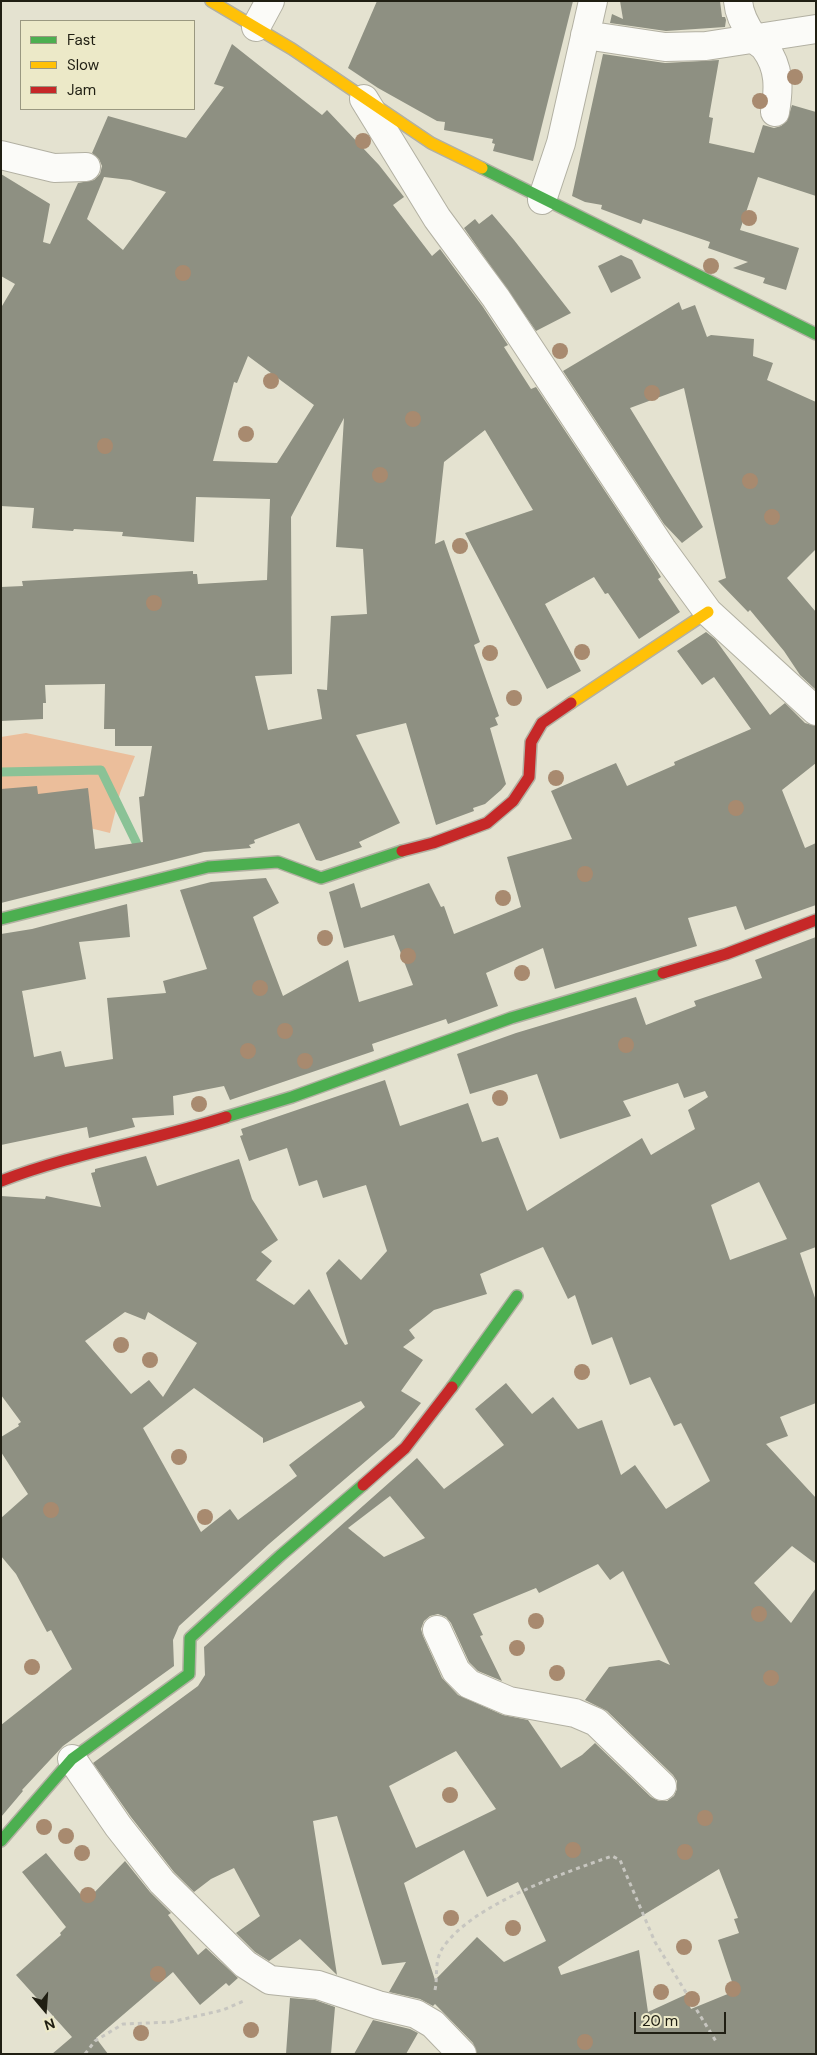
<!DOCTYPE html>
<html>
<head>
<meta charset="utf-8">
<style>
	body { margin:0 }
	#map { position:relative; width:817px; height:2055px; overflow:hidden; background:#e4e2d0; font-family:"DM Sans",sans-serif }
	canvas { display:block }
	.frame { position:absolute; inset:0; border:2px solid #201f13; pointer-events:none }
	.legend { position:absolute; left:20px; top:20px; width:175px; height:90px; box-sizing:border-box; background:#ece9c8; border:1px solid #9a9880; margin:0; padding:6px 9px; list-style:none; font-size:15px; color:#201f13 }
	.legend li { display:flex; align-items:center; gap:10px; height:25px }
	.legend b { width:25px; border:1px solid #9a9880 }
	.north { position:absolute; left:20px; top:1985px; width:50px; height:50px; -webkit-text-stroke:4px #ece9c8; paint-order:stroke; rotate:162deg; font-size:14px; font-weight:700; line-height:20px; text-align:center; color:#201f13 }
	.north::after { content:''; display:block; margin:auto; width:18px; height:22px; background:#201f13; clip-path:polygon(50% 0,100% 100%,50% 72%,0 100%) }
	.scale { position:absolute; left:634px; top:2012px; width:92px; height:22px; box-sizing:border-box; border:2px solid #201f13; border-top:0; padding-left:6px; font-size:15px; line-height:18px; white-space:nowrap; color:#201f13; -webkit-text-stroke:4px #ece9c8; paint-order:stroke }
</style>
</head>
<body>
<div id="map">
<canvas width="817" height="2055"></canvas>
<div class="frame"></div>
<ul class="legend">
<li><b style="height:6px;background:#4caf50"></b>Fast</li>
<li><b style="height:6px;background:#ffc107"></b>Slow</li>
<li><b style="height:6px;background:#c62828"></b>Jam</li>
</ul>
<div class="north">N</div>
<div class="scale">20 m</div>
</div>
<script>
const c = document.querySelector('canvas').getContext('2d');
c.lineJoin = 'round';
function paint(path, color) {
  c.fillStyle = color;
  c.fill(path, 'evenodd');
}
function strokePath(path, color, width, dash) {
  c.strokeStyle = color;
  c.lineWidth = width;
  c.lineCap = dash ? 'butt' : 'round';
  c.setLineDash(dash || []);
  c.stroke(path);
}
const forest = new Path2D(`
	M26,733L135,756L120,793L110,833L1,806V737Z`);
const stream = new Path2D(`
	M1,772L101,770L138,846`);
const building = new Path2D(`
	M377,1H573L533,161L493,151L495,144L492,143L493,139L444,130L445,122L437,121L378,88L348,68Z
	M620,1H720L722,17H725L726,20L725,27L666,31L610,23L612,14L623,19Z
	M232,44L322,115L327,110L379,165L404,197L393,205L432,256L440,249L483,307L508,345L504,347L531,389L536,387L654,565L661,577L658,579L680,612L639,639L608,593L605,594L594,577L545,604L581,671L547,689L465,533L533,510L485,430L444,462L435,544L444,540L480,642L474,645L499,716L495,718L498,725L490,728L506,784L501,790L485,804L473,808L474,811L436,825L406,723L356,735L400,823L359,842L362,847L321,861L316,860L299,823L254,840L255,843L249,845L251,848L204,852L1,903V789L37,786L38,794L88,788L95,849L143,842L139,797L144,796L152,746H115V729H104L105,684L45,685L46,703H43V719L1,721V587L23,586L22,581L193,571V574H197L198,584L267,580L270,499L196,497L194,542L122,536L123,532L74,529L73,531L32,528L34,508L1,506L2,306L15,284L1,276V174L50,204L43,242L50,244L78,183L94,180L100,174L102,166L99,159L92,153L108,116L186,138L224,87L214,84ZM104,177L130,180L166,192L123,250L87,219ZM248,356L314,405L277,463L213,461L234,382L237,383ZM344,418L336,547L363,549L367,614L331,616L327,690L317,689L322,719L268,730L255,676L292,674L291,517Z
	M603,54L665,63L719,60L709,117L713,118L709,143L754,153L763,125L774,128L781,126L787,121L792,105L816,112V196L758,177L740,230L799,248L786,290L763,283L765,278L733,268L748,262L708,248L710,242L643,219L641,224L601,209L602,205L585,202L572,196Z
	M492,214L514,240L571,313L536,331L464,228L475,219L479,224Z
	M621,255L632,260L641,278L611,293L598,266Z
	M679,302L682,310L695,305L707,337L711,335L754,339L753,356L773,363L767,380L816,402V549L787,578L816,612V690L800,675L784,651L750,610L748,612L718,581L726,578L684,388L630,408L703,527L682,543L664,524L563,371Z
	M706,632L715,639L770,715L785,703L805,723L816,726V763L782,790L805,848L816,843V905L745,930L736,906L688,918L697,946L555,989L543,948L486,973L498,1006L448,1024L446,1019L372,1044L374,1051L230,1100L224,1086L173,1096L174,1115L132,1118L135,1127L89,1138L87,1127L1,1145V934L32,929L127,904L130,937L79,942L86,979L22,991L34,1057L61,1051L65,1067L113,1059L107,998L166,993L163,981L207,969L180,890L211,882L266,878L279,903L253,917L283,996L348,960L359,1002L413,985L394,935L344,948L329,892L354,883L361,908L429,883L441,907L444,906L454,934L521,907L507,857L572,839L551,791L616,763L627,786L675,765L674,762L751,729L714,677L702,685L677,651Z
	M816,937V1247L800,1253L816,1301V1403L780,1417L788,1436L766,1444L816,1498V1564L792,1546L754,1583L791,1623L816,1588V2054H477L473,2043L435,2004L433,2006L420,1999L389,1992L406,1962L382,1965L337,1816L313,1821L337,1975L300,1939L269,1961L255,1952L236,1933L260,1916L234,1868L211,1879L194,1892L174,1872L131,1817L93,1763L198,1686L205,1675L204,1647L417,1458L444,1489L504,1445L475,1409L506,1383L532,1414L553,1397L578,1429L602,1420L621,1475L635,1465L666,1509L710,1481L681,1423L674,1426L650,1377L630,1385L612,1337L592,1345L575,1295L568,1299L543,1247L480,1274L487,1294L434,1310L409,1330L415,1338L403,1347L423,1360L401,1391L421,1403L394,1437L269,1544L179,1626L173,1640L174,1666L63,1746L22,1790L23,1791L1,1817V1725L72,1669L51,1630L47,1632L16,1574L1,1556V1518L28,1494L1,1452V1437L19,1426L18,1424L21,1422L1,1395V1196L45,1199L46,1196L101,1207L91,1173L95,1172V1169L146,1156L157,1186L239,1159L252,1199L278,1240L261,1252L272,1261L256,1280L294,1305L309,1289L345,1345L348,1344L326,1273L339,1259L361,1280L387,1251L366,1185L323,1198L317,1180L299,1186L287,1148L249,1161L240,1136L243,1135L241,1129L385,1080L400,1126L468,1103L482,1142L498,1137L527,1211L642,1138L651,1155L695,1129L688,1110L708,1097L705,1091L684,1098L678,1083L623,1101L631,1116L560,1139L537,1074L470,1094L457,1054L516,1033L636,997L646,1025L696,1006L694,1001L762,978L755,960ZM759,1182L787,1239L730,1260L711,1205ZM125,1312L145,1320L148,1312L197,1343L163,1397L149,1380L131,1394L85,1341ZM194,1388L263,1438V1443L361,1401L365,1407L289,1465L297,1476L238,1520L230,1509L201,1532L143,1428ZM390,1496L425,1538L384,1557L348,1528ZM598,1564L610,1580L623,1571L670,1665L659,1660L609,1667L585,1700L607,1711L673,1775L677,1781V1789L674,1796L667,1801H659L651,1797L595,1743L582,1755L561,1768L528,1720L503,1715L458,1695L442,1678L423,1636L421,1629L424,1621L430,1616L438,1614L446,1617L451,1623L469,1662L478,1671L502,1681L480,1636L483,1635L473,1614L536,1588L539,1593ZM456,1751L496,1809L416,1848L389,1786ZM464,1850L487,1897L518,1882L546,1941L504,1962L477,1937L435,1980L404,1883ZM719,1869L738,1918L734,1919L739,1933L718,1940L735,1991L691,2009L685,1995L648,2012L639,1950L561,1975L558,1967Z
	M46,1853L86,1901L125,1861L150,1892L171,1913L168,1915L198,1955L206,1948L238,1978L229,1986L226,1983L200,2005L173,1972L96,2038L108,2054H52L72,2037L16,1975L61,1935L60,1933L66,1927L22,1872Z
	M290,1998L315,2000L335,2007L331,2054H286Z
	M373,2020L410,2029L418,2033L406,2054H354Z`);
const path = new Path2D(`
	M435,1990C438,1976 434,1963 442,1949C470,1905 564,1873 612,1856L620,1860L655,1942L717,2043
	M85,2054L95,2041L123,2024L171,2022L223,2010L246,2000`);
const street = new Path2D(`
	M738,1C739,13 746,27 753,37C756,42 762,44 765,48C780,68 779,89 775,112
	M256,27L270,1
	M585,35L665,47L706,46L816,29
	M364,99L437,218L496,298L662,549L708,612L816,711
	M1,155L54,168L86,167
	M542,200L561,143L593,1
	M437,1630L456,1671L469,1684L509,1701L575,1713L596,1722L662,1786
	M72,1759L118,1826L162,1882L245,1964L270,1980L318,1985L378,2005L416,2014L433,2024L462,2054`);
const fast = new Path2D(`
	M482,168L816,334
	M1,919L208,867L278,862L321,878L402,851
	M226,1117L292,1097L511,1018L663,973
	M452,1387L517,1296
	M1,1841L72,1759L189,1674L190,1638L280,1556L363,1485`);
const slow = new Path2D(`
	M211,1L292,49L431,143L482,168
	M571,703L708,612`);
const jam = new Path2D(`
	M402,851L433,843L487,823L513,801L529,777L531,742L542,723L571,703
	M663,973L726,954L816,920
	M1,1181C74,1153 152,1141 226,1117
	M363,1485L405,1448L452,1387`);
const trees = [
	[795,77],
	[760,101],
	[363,141],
	[749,218],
	[711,266],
	[183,273],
	[560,351],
	[271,381],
	[652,393],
	[413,419],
	[246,434],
	[105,446],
	[380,475],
	[750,481],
	[772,517],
	[460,546],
	[154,603],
	[582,652],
	[490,653],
	[514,698],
	[556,778],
	[736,808],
	[585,874],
	[503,898],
	[325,938],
	[408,956],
	[522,973],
	[260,988],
	[285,1031],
	[626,1045],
	[248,1051],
	[305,1061],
	[500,1098],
	[199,1104],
	[121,1345],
	[150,1360],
	[582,1372],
	[179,1457],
	[51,1510],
	[205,1517],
	[759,1614],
	[536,1621],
	[517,1648],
	[32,1667],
	[557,1673],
	[771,1678],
	[450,1795],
	[705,1818],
	[44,1827],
	[66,1836],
	[573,1850],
	[685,1852],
	[82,1853],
	[88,1895],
	[451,1918],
	[513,1928],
	[684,1947],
	[158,1974],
	[733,1989],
	[661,1992],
	[692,1999],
	[251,2030],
	[141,2033],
	[585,2042]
];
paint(forest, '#ebbe9b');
strokePath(stream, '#8ac296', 9);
paint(building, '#8e9082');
strokePath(street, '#b2b0a2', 30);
strokePath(fast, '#b2b0a2', 14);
strokePath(slow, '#b2b0a2', 14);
strokePath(jam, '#b2b0a2', 14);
strokePath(path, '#c7c6c0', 3, [4, 4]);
strokePath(street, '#fbfbf8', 28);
strokePath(fast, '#4caf50', 11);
strokePath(slow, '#ffc107', 11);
strokePath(jam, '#c62828', 11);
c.fillStyle = '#a88a6f';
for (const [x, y] of trees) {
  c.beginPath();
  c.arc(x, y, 8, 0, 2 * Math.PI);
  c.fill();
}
</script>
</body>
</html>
